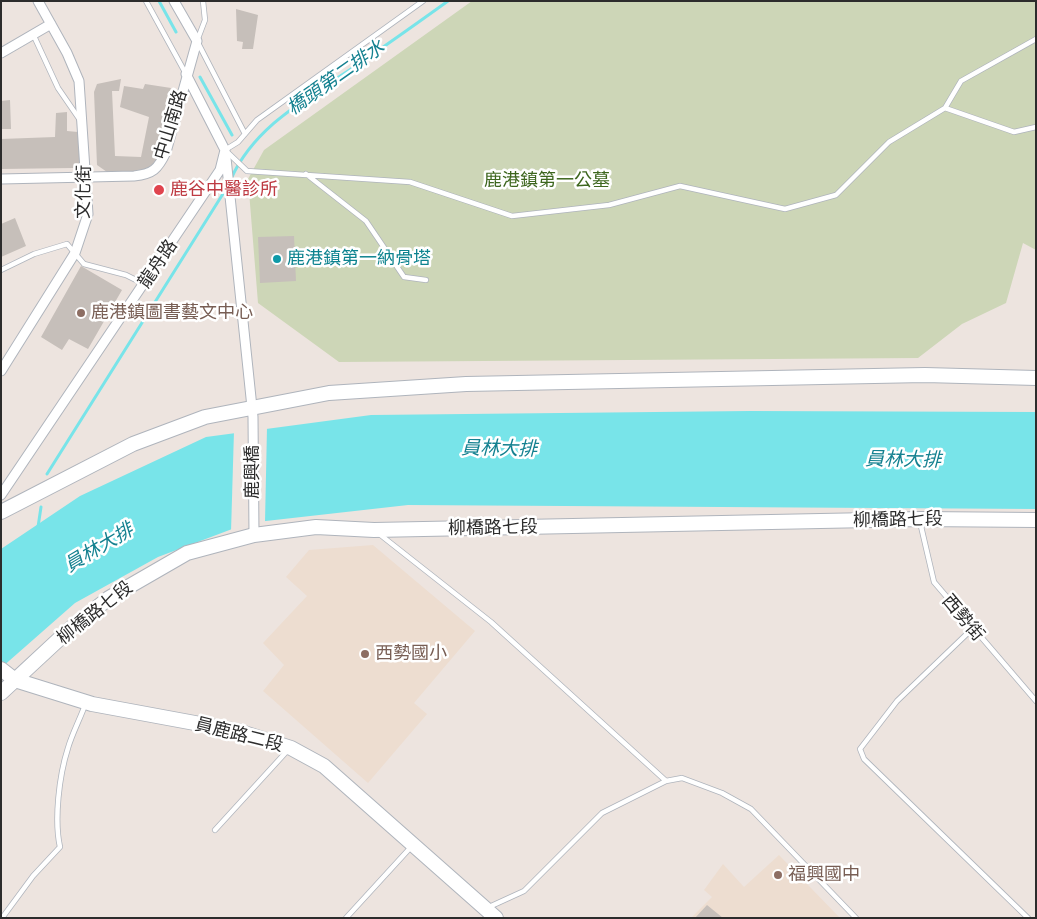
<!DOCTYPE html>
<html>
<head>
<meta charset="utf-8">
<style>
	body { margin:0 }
	#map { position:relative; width:1037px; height:919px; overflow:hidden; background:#ede4df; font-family:Cabin,sans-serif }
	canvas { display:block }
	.frame { position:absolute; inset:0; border:2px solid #2c2c2c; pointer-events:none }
</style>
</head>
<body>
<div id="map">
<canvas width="1037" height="919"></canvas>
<div class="frame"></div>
</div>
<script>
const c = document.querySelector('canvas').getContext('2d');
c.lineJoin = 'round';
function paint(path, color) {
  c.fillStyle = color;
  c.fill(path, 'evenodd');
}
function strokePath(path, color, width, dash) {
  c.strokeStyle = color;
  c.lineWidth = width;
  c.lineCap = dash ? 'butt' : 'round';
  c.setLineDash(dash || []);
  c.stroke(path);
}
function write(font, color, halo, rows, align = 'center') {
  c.font = font + ' Cabin,"Noto Sans TC",sans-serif';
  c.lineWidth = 5;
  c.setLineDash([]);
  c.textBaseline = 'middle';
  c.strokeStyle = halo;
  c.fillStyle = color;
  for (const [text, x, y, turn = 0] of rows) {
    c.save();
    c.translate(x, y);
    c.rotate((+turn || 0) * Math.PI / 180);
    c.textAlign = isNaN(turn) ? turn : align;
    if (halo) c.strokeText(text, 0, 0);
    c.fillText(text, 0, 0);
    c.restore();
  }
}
const education = new Path2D(`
	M373,545L475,631L414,703L427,714L368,783L263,691L284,665L263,643L307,596L286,577L309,550Z
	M779,855L840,918H691L712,897L704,890L723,864L744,887Z`);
const cemetery = new Path2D(`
	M472,1H1036V250L1023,243L1006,303L962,324L918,358L339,362L258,303L248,179L264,150Z`);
const water = new Path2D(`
	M750,411L1036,412V509L408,505L248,523L158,557L75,603L1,668V549L80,496L206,437L371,415Z`);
const pier = new Path2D(`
	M267,427L265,522L231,532L234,431Z`);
const stream = new Path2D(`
	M159,1L176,32
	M200,77L232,135
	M231,179C254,127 305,100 351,69C384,47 416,24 448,1
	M47,474L226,189
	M38,527L41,507`);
const building = new Path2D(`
	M236,9L258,15L253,49H242L243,42L237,41Z
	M121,79L119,91H112L115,156L141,157L149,117L120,107L124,86L143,89L145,84L171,88L166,100L174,105L154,168L148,172H107L97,165L94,92L97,84Z
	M10,100L11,129H1V101Z
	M67,112V131L78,132L81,136L80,161L78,165L73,168L1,169V139L55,137L56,113Z
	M15,218L26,246L1,257V224Z
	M294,236L296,281L260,283L258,237Z
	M81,266L122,290L88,349L69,339L62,350L41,337Z
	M707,905L723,918H695Z`);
const lane = new Path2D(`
	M146,1L186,74
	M203,1L205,20L197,41L245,134
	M423,1L257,120L238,142L225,150L247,171L410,182L512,216L609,205L680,186L785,209L836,195L889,142L945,108L1014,132L1036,127
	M33,34L58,88L80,120
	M945,108L961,81L1036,39
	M306,174L366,221L404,277L426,280
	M1,270L34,254L67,244L84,264L126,275L144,284
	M920,522L934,582L1036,701
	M378,533L491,622L666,781L682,778L722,793L751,809L856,918
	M972,629L897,701L860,749L864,759L1028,918
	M215,830L288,750
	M489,907L524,891L602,813L666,781
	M2,918L33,876L60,847C54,820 59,776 68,748C72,734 80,719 85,705
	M346,918L411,847`);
const street = new Path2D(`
	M1,53L51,24
	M226,158L253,417L254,535
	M1,179L134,176C153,174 158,169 166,152L197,41L174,1
	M1,371L75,253L88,214L79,81L67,53L38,1
	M1,495L220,170L225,150L186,74`);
const secondary = new Path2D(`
	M1,512L133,444L205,417L329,393L466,384L925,375L1036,378
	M1,669L15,680L92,704L238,731L291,748L324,766L496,918
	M1,693L70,629L109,598L187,553L254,535L316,527L374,530L920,519L1036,520`);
const markers = [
	[159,190,6,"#e0444e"],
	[277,259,5,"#0f9aa8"],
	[81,313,5,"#8d6e63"],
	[365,654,5,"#8d6e63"],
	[778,875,5,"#8d6e63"]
];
const streetNames = [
	["中山南路",171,125,-73],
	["文化街",84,192,-89],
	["龍舟路",158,264,-56],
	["鹿興橋",253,472,-90],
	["柳橋路七段",898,520,-1],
	["柳橋路七段",493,528,-1],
	["柳橋路七段",95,613,-38],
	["西勢街",963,618,50],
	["員鹿路二段",239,735,14]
];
const parkNames = [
	["鹿港鎮第一公墓",547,181]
];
const healthNames = [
	["鹿谷中醫診所",170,190]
];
const cultureNames = [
	["鹿港鎮第一納骨塔",287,259]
];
const educationNames = [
	["鹿港鎮圖書藝文中心",91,313],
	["西勢國小",375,654],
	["福興國中",788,875]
];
const waterNames = [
	["橋頭第二排水",336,78,-35],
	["員林大排",499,449,1],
	["員林大排",903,460,1],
	["員林大排",99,548,-31]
];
paint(education, '#edddd0');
paint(cemetery, '#cdd6b7');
paint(water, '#78e4e9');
paint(pier, '#ede4df');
strokePath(stream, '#78e4e9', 3);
paint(building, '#c6bfba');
strokePath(lane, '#afb4bc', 6);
strokePath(street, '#afb4bc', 11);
strokePath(secondary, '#afb4bc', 16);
strokePath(lane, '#fff', 4.5);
strokePath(street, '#fff', 9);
strokePath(secondary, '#fff', 14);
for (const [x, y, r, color] of markers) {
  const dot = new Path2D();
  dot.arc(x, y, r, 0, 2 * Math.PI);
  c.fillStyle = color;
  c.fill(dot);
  strokePath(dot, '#fff', 2);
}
write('18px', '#2c2c2c', '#fff', streetNames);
write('18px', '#3d661e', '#fff', parkNames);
write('18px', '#be3a42', '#fff', healthNames, 'left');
write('18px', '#0d838f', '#fff', cultureNames, 'left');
write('18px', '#785e54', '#fff', educationNames, 'left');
write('italic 19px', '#148190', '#fff', waterNames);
</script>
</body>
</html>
